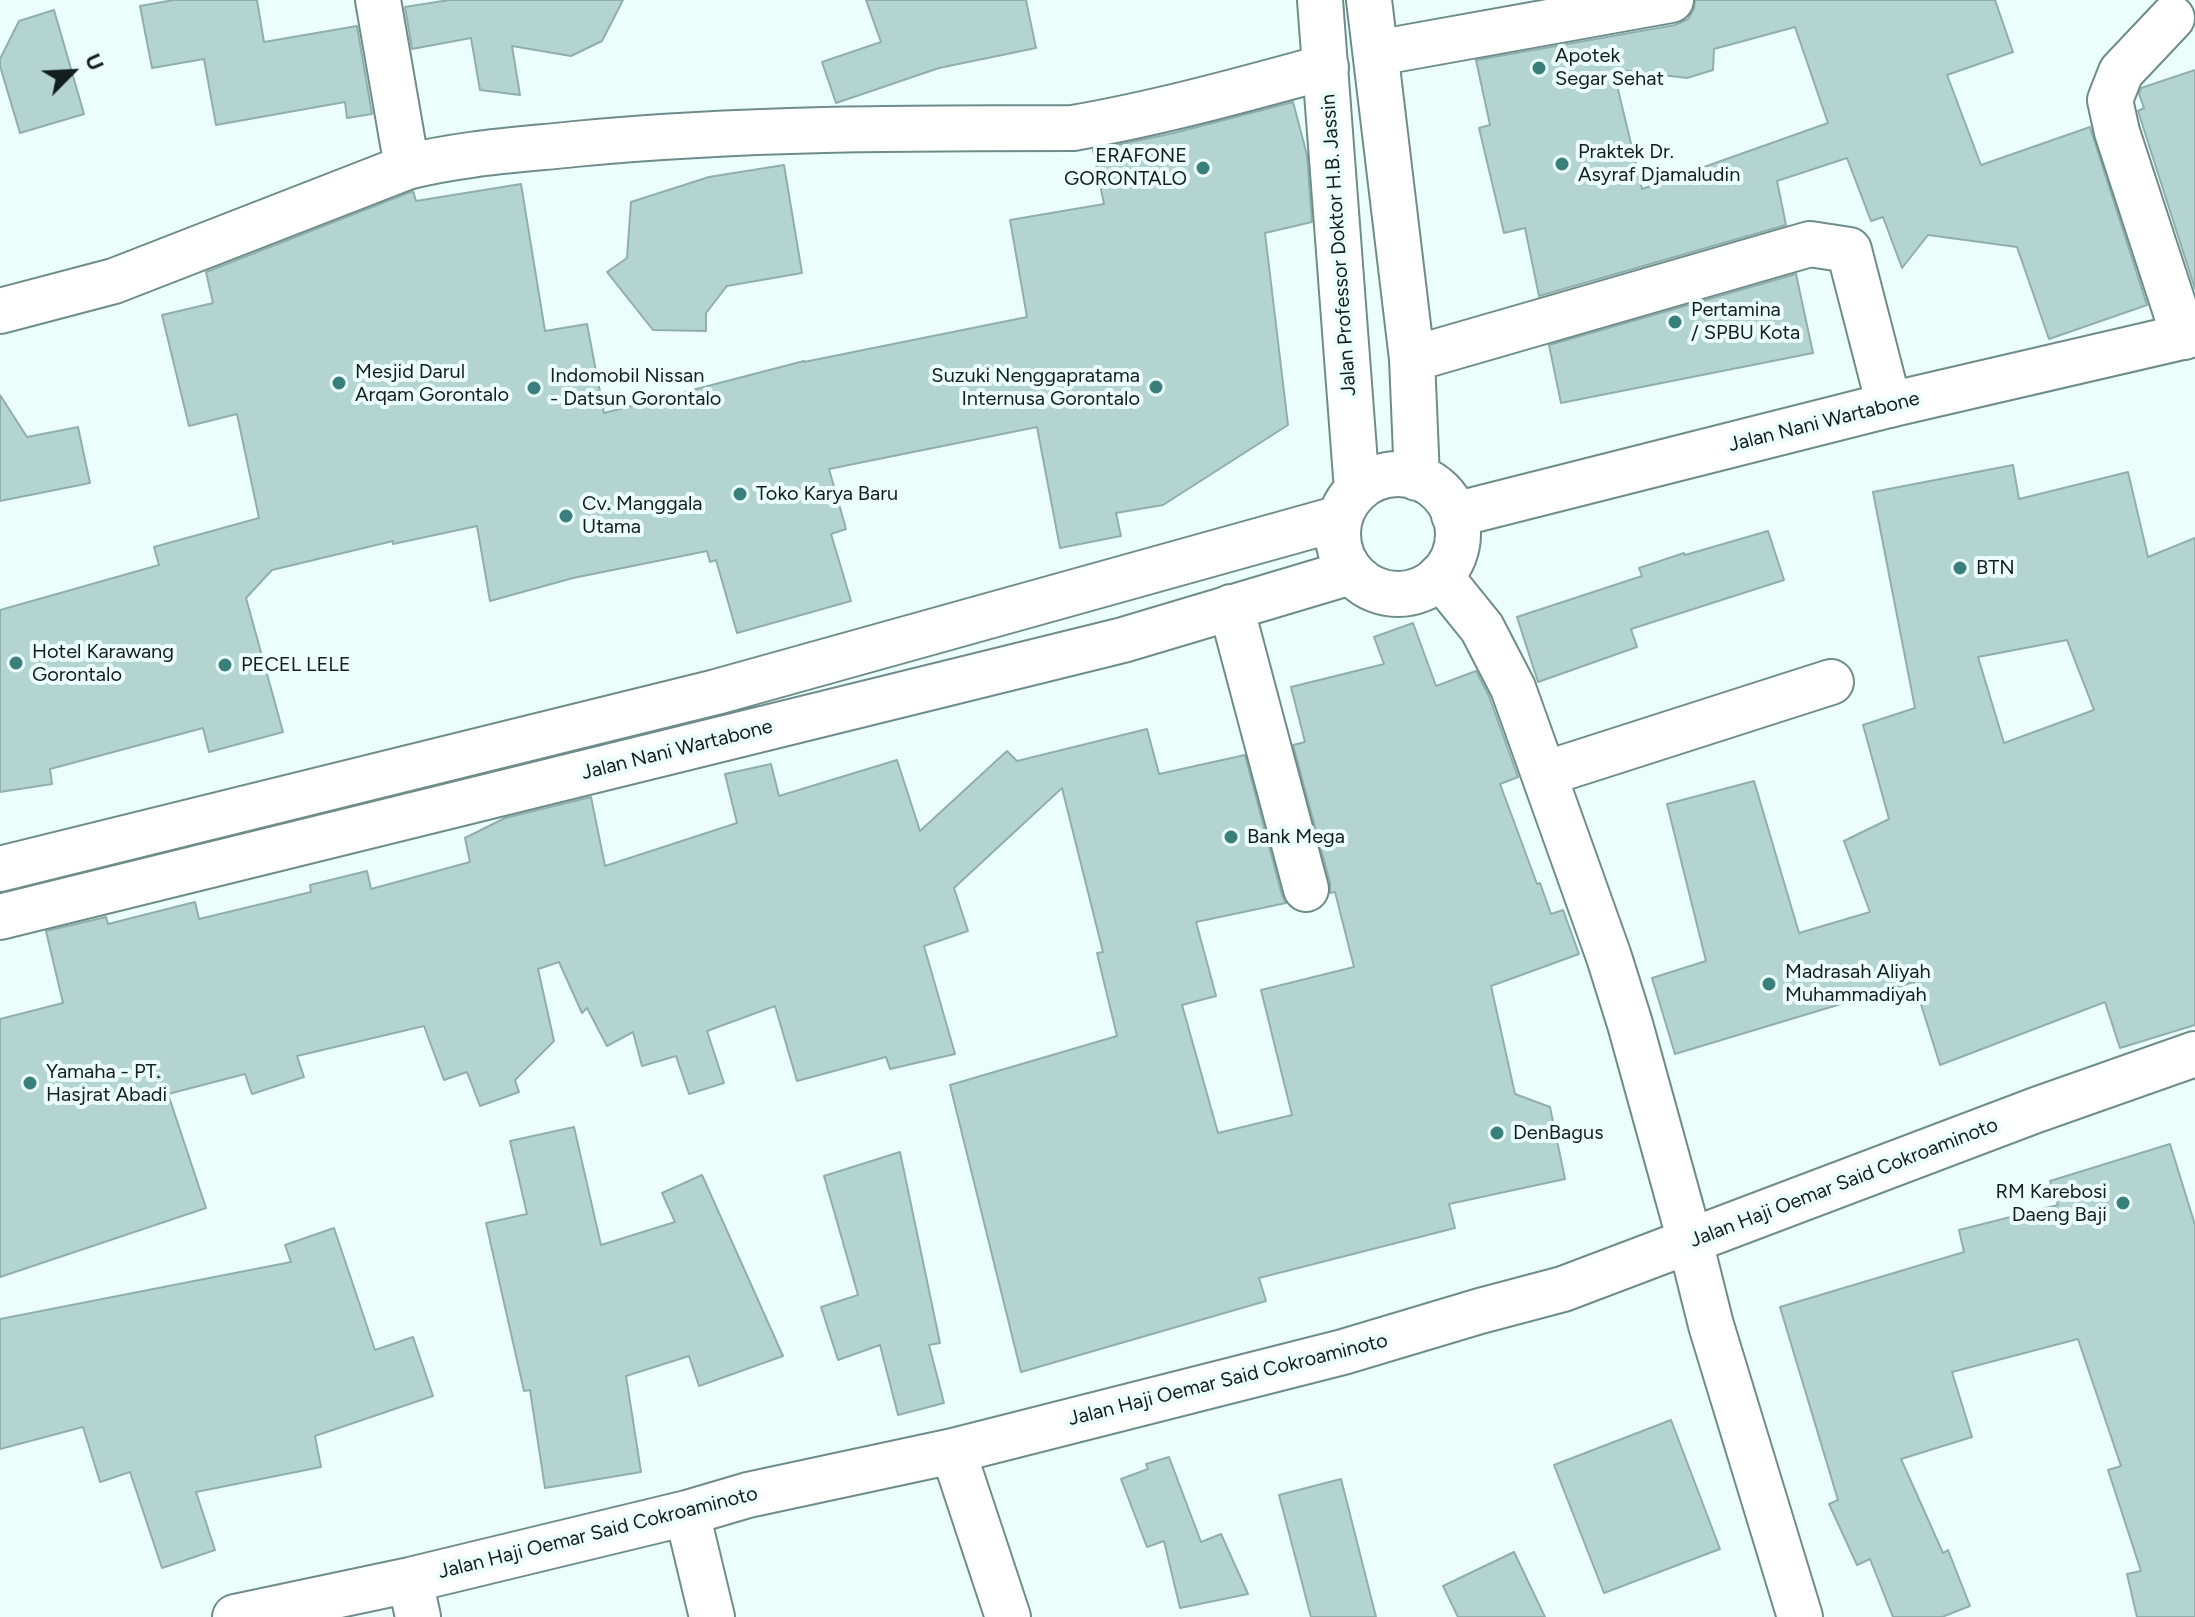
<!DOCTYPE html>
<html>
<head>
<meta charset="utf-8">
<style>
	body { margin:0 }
	#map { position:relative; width:2195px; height:1617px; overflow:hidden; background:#ebfefc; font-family:Figtree,sans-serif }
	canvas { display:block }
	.north { position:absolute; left:32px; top:32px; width:80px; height:80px; -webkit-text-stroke:6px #ebfefc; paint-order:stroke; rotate:66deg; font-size:22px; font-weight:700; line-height:32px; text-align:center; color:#131f1e }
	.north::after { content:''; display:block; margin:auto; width:28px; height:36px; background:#131f1e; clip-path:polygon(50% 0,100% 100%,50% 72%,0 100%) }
</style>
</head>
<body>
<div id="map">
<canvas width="2195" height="1617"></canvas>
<div class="north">U</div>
</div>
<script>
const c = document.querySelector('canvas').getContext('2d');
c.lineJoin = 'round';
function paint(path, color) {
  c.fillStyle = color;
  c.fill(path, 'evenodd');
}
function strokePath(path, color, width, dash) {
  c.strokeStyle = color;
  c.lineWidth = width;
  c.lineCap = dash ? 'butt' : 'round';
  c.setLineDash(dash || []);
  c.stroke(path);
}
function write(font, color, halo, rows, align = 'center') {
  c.font = font + ' Figtree,sans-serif';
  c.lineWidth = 8;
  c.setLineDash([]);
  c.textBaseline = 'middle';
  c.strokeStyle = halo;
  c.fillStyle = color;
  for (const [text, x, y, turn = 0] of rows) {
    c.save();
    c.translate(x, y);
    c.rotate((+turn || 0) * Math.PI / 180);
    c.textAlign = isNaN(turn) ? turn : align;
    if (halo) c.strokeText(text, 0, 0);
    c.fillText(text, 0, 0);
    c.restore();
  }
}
const building = new Path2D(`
	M174,0H257L264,42L357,26L372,114L347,118L345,102L216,125L204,59L152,68L140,6Z
	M449,0H623L602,41L571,56L512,46L520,95L480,90L471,38L412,49L405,7Z
	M866,0H1026L1036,48L939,68L836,103L822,62L881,42Z
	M1695,0H1995L2013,52L1947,75L1981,165L2090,127L2147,305L2049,339L2017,247L1928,235L1902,268L1883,217L1871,221L1847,158L1777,181L1786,225L1539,296L1525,228L1504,233L1479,128L1490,125L1476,60L1675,25L1688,19L1694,9ZM1795,27L1828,123L1642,189L1613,69L1687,78L1713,70L1714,49Z
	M54,10L84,114L20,133L0,66V59L19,21Z
	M2195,70V289L2138,111L2144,108L2139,94L2141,88Z
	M1293,102L1307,155L1312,222L1265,233L1288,425L1163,505L1116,513L1121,536L1060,548L1037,427L829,469L846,529L831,534L851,601L737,633L716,560L710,562L707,551L573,578L490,601L477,526L393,544V541L272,570L246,598L283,732L209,752L203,728L50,769L52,784L0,792V610L159,565L154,547L259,518L237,414L189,426L162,315L213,303L206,272L413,191L416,201L521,184L545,331L587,324L604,413L804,361V362L1027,317L1010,220L1104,204L1093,150L1174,133Z
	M784,165L802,273L727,286L706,313V331L653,330L607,272L627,258L631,202L709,177Z
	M1796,274L1813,353L1561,403L1549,345Z
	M0,395L27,437L78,427L90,483L0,501Z
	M2013,465L2019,499L2128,472L2148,557L2195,538V1025L2120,1048L2105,1002L1940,1065L1914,982L1675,1054L1652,978L1706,961L1667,804L1754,781L1799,933L1870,912L1844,841L1889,819L1863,725L1915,708L1873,492ZM2067,640L2094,710L2004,743L1978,657Z
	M1768,531L1784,580L1631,629L1637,647L1538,682L1517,617L1642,576L1639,568L1684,553L1685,555Z
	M1413,623L1436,686L1476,671L1489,696L1518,777L1500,784L1537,884L1540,883L1551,914L1563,910L1579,954L1491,986L1515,1094L1550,1107L1565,1179L1449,1204L1455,1228L1259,1278L1266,1301L1021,1372L950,1085L1117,1036L1097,953L1103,952L1062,788L954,888L968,931L924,946L955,1054L890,1069L886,1057L797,1081L775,1006L707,1031L724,1083L689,1094L676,1056L642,1066L633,1032L607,1046L587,1008L582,1013L559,962L538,969L554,1041L515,1080L519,1092L480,1106L467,1072L444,1080L424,1026L297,1056L304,1077L252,1094L245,1074L168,1094L206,1208L0,1277V1019L63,1003L46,931L106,917L108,924L195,902L199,919L311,892L310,885L367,871L371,889L470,862L465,838L505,818L591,797L605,866L737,823L725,774L771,764L779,796L897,760L920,831L1007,751L1017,761L1147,729L1159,774L1245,755L1282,895L1286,903L1196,922L1216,996L1182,1005L1218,1133L1292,1115L1261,990L1354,967L1335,892L1330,893V883L1293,745L1305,742L1291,687L1384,664L1374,637Z
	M574,1127L601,1245L675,1222L662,1193L702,1175L783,1356L699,1386L689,1356L626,1376L641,1472L545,1488L530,1390L524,1391L486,1223L527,1214L510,1141Z
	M2170,1144L2195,1225V1617H2137L2127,1574L2141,1571L2108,1470L2121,1466L2078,1339L1952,1372L1972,1437L1901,1459L1943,1553L1948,1550L1970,1606L1942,1617H1893L1870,1559L1857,1565L1829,1504L1838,1500L1780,1307L1964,1252L1959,1230L2058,1205L2050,1181Z
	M900,1152L940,1343L929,1345L944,1403L898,1415L880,1345L838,1360L821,1307L858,1295L824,1176Z
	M334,1228L375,1350L413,1337L433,1396L315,1436L321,1467L196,1492L215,1550L162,1568L130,1472L100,1482L83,1427L0,1449V1319L291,1262L285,1245Z
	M1671,1420L1720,1549L1604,1593L1554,1465Z
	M1169,1457L1201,1542L1221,1534L1248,1594L1180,1608L1164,1541L1147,1547L1121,1479L1148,1469L1146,1464Z
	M1341,1479L1376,1617H1311L1279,1495Z
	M1514,1552L1545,1617H1458L1443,1586Z`);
const minor = new Path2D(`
	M378,0L407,167
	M2172,18L2121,72L2110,100L2117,132L2184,337
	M1376,53L1671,0
	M0,311L114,281L407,167C462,153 518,150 575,144C741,128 907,128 1073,128C1159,113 1242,90 1326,67
	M1412,359L1810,244L1849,250L1889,405
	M1440,576L1482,628L1513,688L1609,957L1630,1024L1690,1241L1711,1325L1800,1617
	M1231,607L1306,889
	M1544,774L1831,682
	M953,1451L1008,1617
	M687,1513L712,1617
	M410,1580L418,1617
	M235,1617L410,1580L687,1513L748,1495L953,1451L1343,1352L1480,1311L1563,1289L2036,1110L2195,1054`);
const major = new Path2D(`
	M1454,515L1889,405L2195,334`);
const highway = new Path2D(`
	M1320,0L1357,490
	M1369,0L1412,359L1417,478
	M1338 534a60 60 0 1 1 120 0a60 60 0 1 1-120 0Z
	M0,869L716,692L1340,518
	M0,917L1123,640L1351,572`);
const markers = [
	[1539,68,8,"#39807c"],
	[1562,164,8,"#39807c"],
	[1203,168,8,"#39807c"],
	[1675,322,8,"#39807c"],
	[339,383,8,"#39807c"],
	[1156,387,8,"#39807c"],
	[534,388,8,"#39807c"],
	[740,494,8,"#39807c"],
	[566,516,8,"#39807c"],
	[1960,568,8,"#39807c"],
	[16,663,8,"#39807c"],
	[225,665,8,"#39807c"],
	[1231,837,8,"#39807c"],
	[1769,984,8,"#39807c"],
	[30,1083,8,"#39807c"],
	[1497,1133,8,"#39807c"],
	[2123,1203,8,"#39807c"]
];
const poiNames = [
	["Apotek",1555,56],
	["Segar Sehat",1555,79],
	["Praktek Dr.",1578,152],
	["Asyraf Djamaludin",1578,175],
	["ERAFONE",1187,156,"right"],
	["GORONTALO",1187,179,"right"],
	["Pertamina",1691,310],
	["/ SPBU Kota",1691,333],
	["Mesjid Darul",355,372],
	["Arqam Gorontalo",355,395],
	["Indomobil Nissan",550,376],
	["- Datsun Gorontalo",550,399],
	["Suzuki Nenggapratama",1140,376,"right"],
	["Internusa Gorontalo",1140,399,"right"],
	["Toko Karya Baru",756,494],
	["Cv. Manggala",582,504],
	["Utama",582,527],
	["BTN",1976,568],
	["Hotel Karawang",32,652],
	["Gorontalo",32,675],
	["PECEL LELE",241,665],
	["Bank Mega",1247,837],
	["Madrasah Aliyah",1785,972],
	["Muhammadiyah",1785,995],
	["Yamaha - PT.",46,1072],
	["Hasjrat Abadi",46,1095],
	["DenBagus",1513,1133],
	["RM Karebosi",2107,1192,"right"],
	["Daeng Baji",2107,1215,"right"]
];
const streetNames = [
	["Jalan Professor Doktor H.B. Jassin",1339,245,-94],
	["Jalan Nani Wartabone",1824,422,-14],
	["Jalan Nani Wartabone",677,750,-14],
	["Jalan Haji Oemar Said Cokroaminoto",1844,1183,-21],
	["Jalan Haji Oemar Said Cokroaminoto",1228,1380,-14],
	["Jalan Haji Oemar Said Cokroaminoto",598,1533,-14]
];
paint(building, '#b4d4d1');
strokePath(building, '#90afac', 2);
strokePath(minor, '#6e8c89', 48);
strokePath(major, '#6e8c89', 48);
strokePath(highway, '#6e8c89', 48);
strokePath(minor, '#fff', 44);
strokePath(major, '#fff', 44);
strokePath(highway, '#fff', 44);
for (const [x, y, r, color] of markers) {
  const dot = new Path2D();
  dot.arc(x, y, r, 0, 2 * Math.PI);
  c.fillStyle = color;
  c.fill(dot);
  strokePath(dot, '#ebfefc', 3);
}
write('20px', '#131f1e', '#ebfefc', poiNames, 'left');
write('20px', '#131f1e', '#ebfefc', streetNames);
</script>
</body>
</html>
